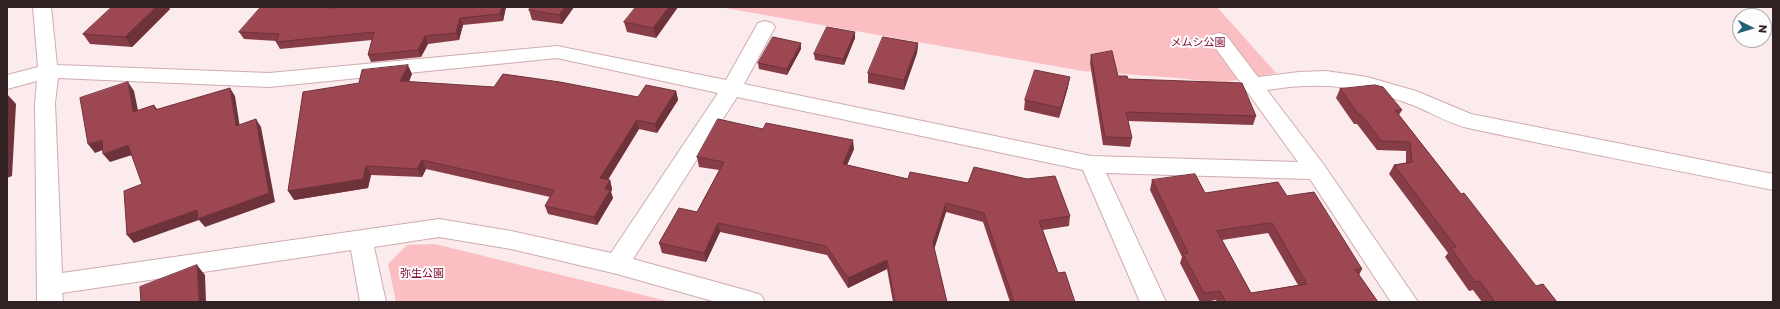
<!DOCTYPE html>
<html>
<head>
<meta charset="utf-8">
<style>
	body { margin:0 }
	#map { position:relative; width:1780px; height:309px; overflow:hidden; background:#fbebec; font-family:Poppins,sans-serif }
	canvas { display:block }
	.frame { position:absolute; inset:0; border:8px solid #302223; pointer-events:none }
	.north { position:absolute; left:1732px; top:8px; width:40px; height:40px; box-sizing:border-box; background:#fdfdfd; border:1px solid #aba5a6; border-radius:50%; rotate:95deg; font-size:11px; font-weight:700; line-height:16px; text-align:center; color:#302223 }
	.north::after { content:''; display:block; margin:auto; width:14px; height:18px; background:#216176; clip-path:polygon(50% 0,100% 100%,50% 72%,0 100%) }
</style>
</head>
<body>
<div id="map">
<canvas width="1780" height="309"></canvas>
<div class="frame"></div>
<div class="north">N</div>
</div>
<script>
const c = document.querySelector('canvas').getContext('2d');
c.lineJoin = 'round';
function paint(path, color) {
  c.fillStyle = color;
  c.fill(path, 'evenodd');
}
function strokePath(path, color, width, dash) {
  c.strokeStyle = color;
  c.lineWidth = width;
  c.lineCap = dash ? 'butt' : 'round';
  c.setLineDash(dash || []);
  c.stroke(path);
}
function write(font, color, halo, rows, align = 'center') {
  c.font = font + ' Poppins,"Noto Sans JP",sans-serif';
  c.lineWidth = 4;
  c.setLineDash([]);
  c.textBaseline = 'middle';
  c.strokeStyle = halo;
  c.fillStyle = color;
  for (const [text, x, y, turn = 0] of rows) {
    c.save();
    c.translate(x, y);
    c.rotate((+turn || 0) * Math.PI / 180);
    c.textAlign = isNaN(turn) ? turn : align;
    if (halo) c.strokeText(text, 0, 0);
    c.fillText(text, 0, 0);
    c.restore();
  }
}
const green = new Path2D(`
	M719,7H1217L1276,73L1220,83L1178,78L1083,71Z
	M435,244L671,302H396L388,264L407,245Z`);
const street = new Path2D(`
	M33,7H51L57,65L269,73L557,46L726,80L758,23L765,21L772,23L775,27L744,84L1091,156L1298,162L1209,39L1212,35L1219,33L1226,35L1258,77L1299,72L1326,71L1367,77L1416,91L1471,114L1773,174V190C1671,169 1569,150 1468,128C1450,124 1432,113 1415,106C1364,86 1321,81 1267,90L1324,165L1418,302H1391L1310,179L1106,173L1166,302H1140L1083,170L737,97L633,259L752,292L761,295L765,302H716L617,274L511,249L439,237L374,247L386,302H360L351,250L62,293L63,302H37L35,103L37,81L7,89V75L38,67ZM557,58L718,93L611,253L511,231L439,219L62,273L55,103L58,78L269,87Z`);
const wall = new Path2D(`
	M344,7H506L503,21L463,25L459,40L428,44L421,57L371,62L368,55L372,40L280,49L276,42L277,41L244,39L239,32L336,8Z
	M574,7L562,24L532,20L529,10Z
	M678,7L656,38L627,32L624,22Z
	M170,9L132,47L90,44L83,34Z
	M855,32V38L844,65L815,60L814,54Z
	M918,43L917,53L904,90L868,83V73Z
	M801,49L787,75L759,69L758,63Z
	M1091,55L1118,76L1256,116L1253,125L1128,121L1132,138L1130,147L1103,145L1090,63Z
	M412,74L409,82L638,97L676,91L678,100L657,133L639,129L608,180H610L612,189L611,192L613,198L597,225L548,214L545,206L550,197L426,169L422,177L371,175L368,188L294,200Z
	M1068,87L1059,118L1024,110L1025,100Z
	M1340,89L1402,110L1399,115L1461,194L1536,286L1557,302H1482L1473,290L1469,291L1445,257L1448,253L1389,174L1394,165L1406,163V151L1377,150L1357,124H1354L1336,98Z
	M854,149L847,165L1070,216L1069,226L1043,230L1058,273L1075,302H1010L983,222L946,212L934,248L947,302H893L887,269L848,288L827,255L720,232L706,262L662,253L659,243L697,212L719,170L699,167L697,157Z
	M1152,180L1205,193L1287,196L1362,269L1359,275L1378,302H1217L1216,300L1205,302H1200L1180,263L1182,257L1150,190ZM1268,233L1298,285L1251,293L1222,240Z`);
const shadedWall = new Path2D(`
	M156,7H169L170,9L132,47L125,37Z
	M502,7H506L503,21L500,14Z
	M565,7H574L562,24L559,15Z
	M669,7H678L656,38L653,28Z
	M460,18L463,25L459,40L456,33Z
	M855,32V38L844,65L843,59Z
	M425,36L428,44L421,57L418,50Z
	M801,43V49L787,75V69Z
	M918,43L917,53L904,90V80Z
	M408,65L412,74L404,90L400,81Z
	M1070,77L1068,87L1059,118L1061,108Z
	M128,82L134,91L140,120L133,112Z
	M230,88L235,96L241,134L236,126Z
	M676,91L678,100L657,133L655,124Z
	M7,94L16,104L12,176L7,178Z
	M154,105L160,113L155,110Z
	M256,119L261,127L275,202L205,227L199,220L134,243L127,235Z
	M637,120L639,129L603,187L600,178Z
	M102,140L108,148L95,153L88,144Z
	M853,140L854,149L843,174V164Z
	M128,145L135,154L110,162L103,154Z
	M422,160L426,169L422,177L417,169Z
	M366,166L371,175L368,188L294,200L288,191Z
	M610,180L612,189L611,192L613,198L597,225L594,217L605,189Z
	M946,203V212L933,253V243Z
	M718,223L720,232L706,262L704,253Z
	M887,260V269L848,288V278Z
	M197,265L205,275L206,302H199Z`);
const building = new Path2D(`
	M112,7H156L125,37L83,34Z
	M261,7H320L336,8L344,7H502L500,14L460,18L456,33L425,36L418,50L368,55L374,32L276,42L279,34L239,32Z
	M531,7H565L559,15L529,10Z
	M636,7H669L653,28L624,22Z
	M827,27L855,32L843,59L814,54Z
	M773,37L801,43L787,69L758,63Z
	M883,37L918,43L904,80L868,73Z
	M1112,51L1118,76H1127L1128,79L1242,83L1256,116L1126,112L1132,138L1105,137L1091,55Z
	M408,65L400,81L494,87L503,74L560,82L638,97L646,85L676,91L655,124L637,120L600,178L610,180L605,189L610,190L594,217L545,206L554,190L422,160L417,169L366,166L363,179L288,191L303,92L359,83L362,70Z
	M1035,70L1070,77L1061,108L1025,100Z
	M128,82L133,112L154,105L155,110L230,88L236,126L256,119L269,193L198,219L197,210L127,235L124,191L142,184L128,145L103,154L102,140L88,144L80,98Z
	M1375,85L1383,87L1402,110H1395L1461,194L1464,193L1536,286L1543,284L1557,302H1495L1480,281L1475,282L1451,248L1456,247L1394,165L1412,162L1410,142L1381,141L1361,114L1359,115L1340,89Z
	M718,119L763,129L766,123L853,140L843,164L908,179L910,172L968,183L974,167L1027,179L1055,176L1070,216L1039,221L1058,273L1065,272L1075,302H1014L984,213L946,203L933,243L947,302H895L887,260L848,278L826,246L718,223L704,253L659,243L679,208L697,212L724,162L697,157Z
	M1195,174L1205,193L1278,182L1287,196L1314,192L1362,269H1355L1378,302H1226L1220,291L1204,293L1183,254L1188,253L1152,180ZM1272,223L1307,284L1251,293L1217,231Z
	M197,265L199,302H141L140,287Z`);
const parkNames = [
	["メムシ公園",1198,43],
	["弥生公園",422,274]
];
paint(green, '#fabec3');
strokePath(street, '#d0acae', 2);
paint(street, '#fff');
paint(wall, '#873d47');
paint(shadedWall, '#6e323a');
paint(building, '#9d4753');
strokePath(building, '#6e323a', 1);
write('11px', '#7d0a2c', '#fdfdfd', parkNames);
</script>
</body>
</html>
